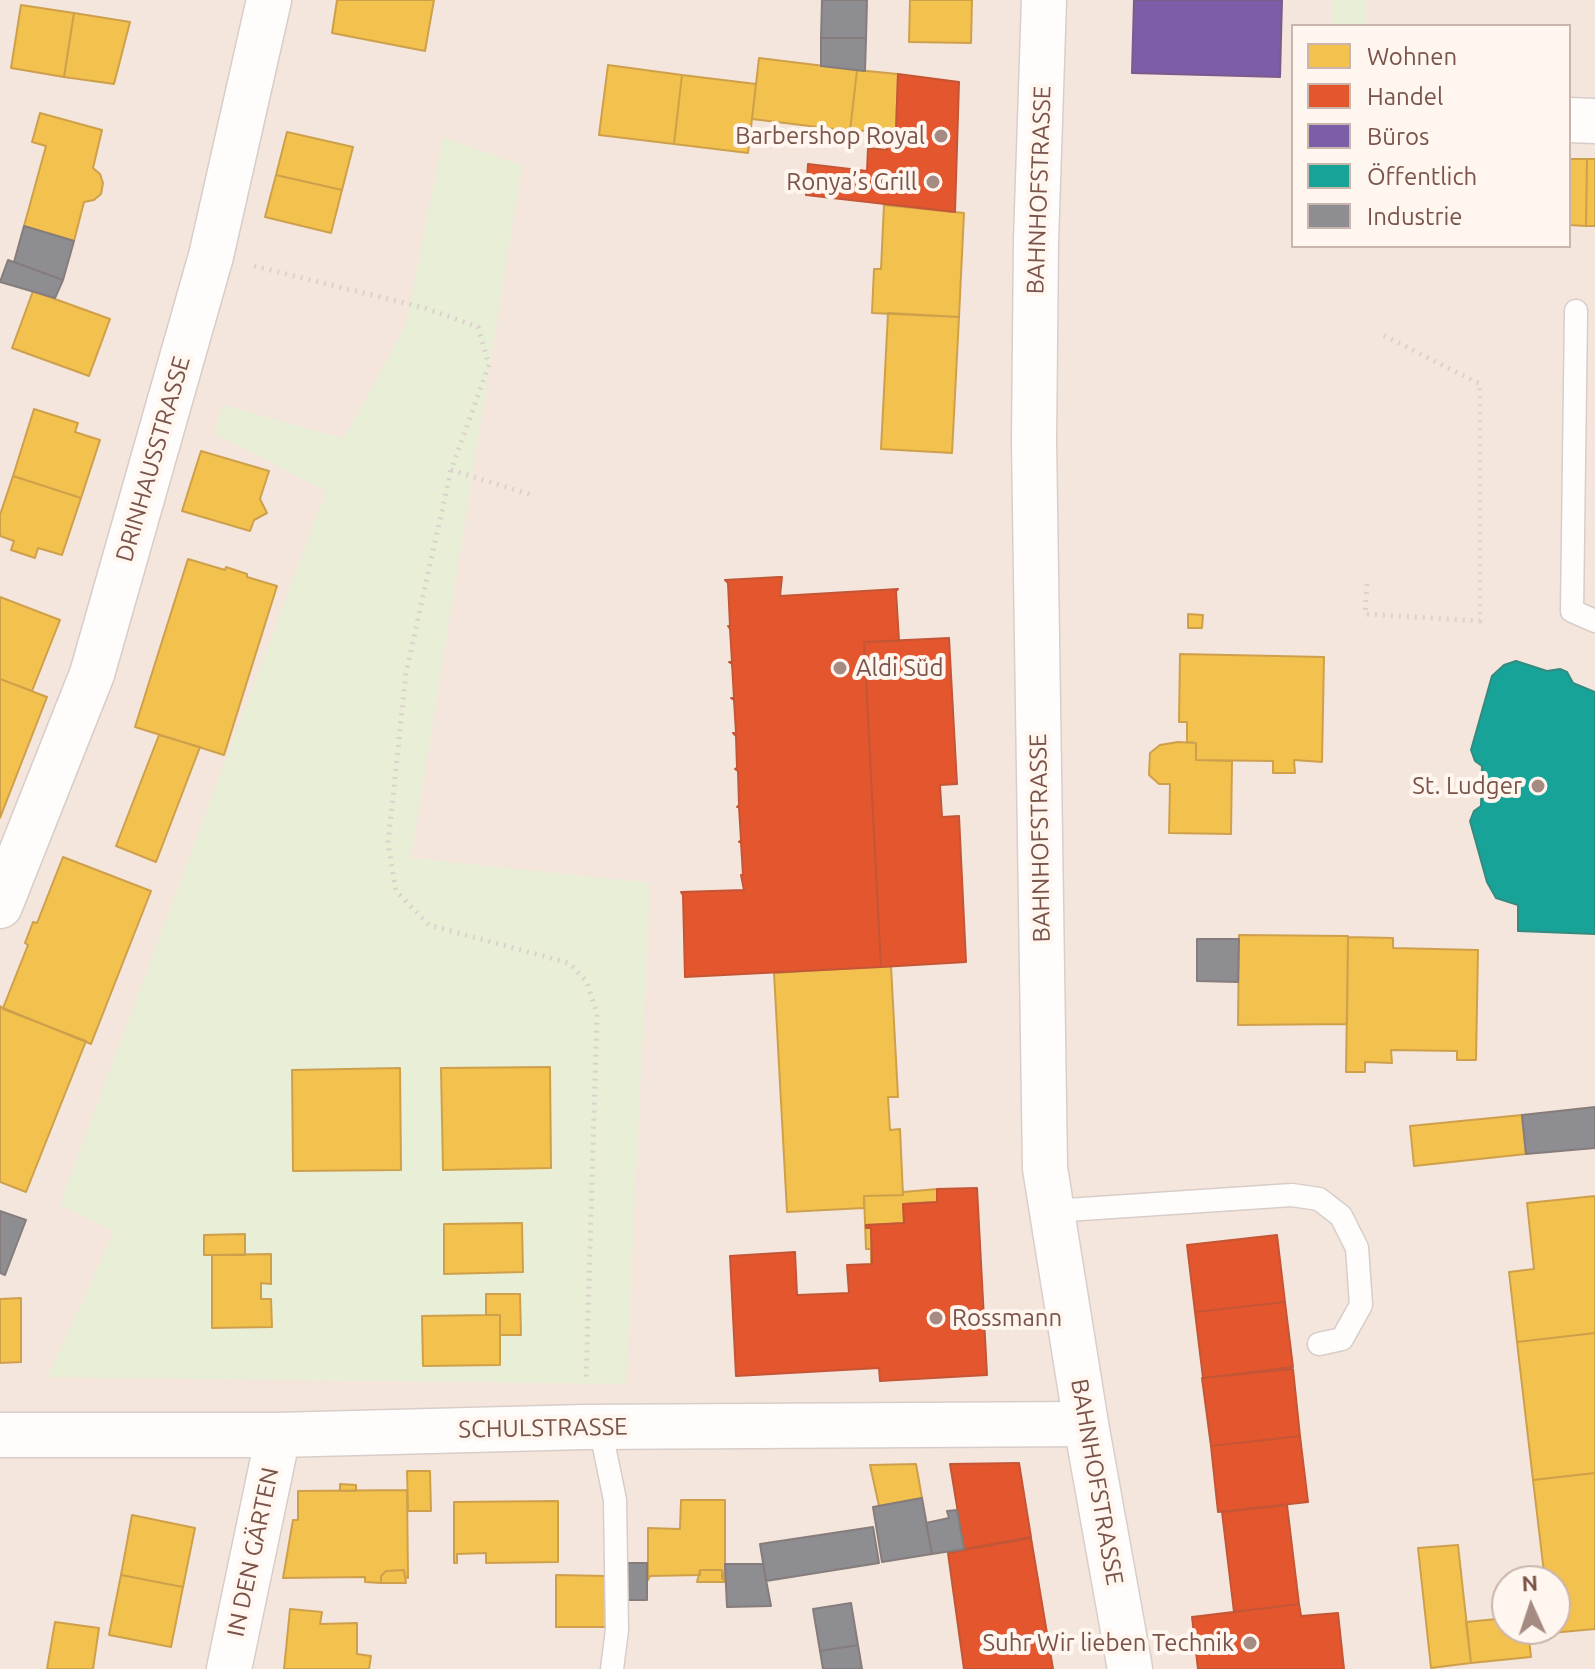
<!DOCTYPE html>
<html>
<head>
<meta charset="utf-8">
<style>
	body { margin:0 }
	#map { position:relative; width:1595px; height:1669px; overflow:hidden; background:#f9f2ec; font-family:Ubuntu,sans-serif }
	canvas { display:block }
	.legend { position:absolute; left:1291px; top:24px; width:280px; height:224px; box-sizing:border-box; background:#fff6ef; border:2px solid #cab5ad; margin:0; padding:10px 14px; list-style:none; font-size:24px; color:#7a5349 }
	.legend li { display:flex; align-items:center; gap:16px; height:40px }
	.legend b { width:40px; border:2px solid #cab5ad }
	.north { position:absolute; left:1491px; top:1565px; width:80px; height:80px; box-sizing:border-box; background:#fff6ef; border:2px solid #cab5ad; border-radius:50%; rotate:357deg; font-size:22px; font-weight:700; line-height:32px; text-align:center; color:#7a5349 }
	.north::after { content:''; display:block; margin:auto; width:28px; height:36px; background:#a68b82; clip-path:polygon(50% 0,100% 100%,50% 72%,0 100%) }
</style>
</head>
<body>
<div id="map">
<canvas width="1595" height="1669"></canvas>
<ul class="legend">
<li><b style="height:22px;background:#f2c14e"></b>Wohnen</li>
<li><b style="height:22px;background:#e4572e"></b>Handel</li>
<li><b style="height:22px;background:#7b5ea7"></b>Büros</li>
<li><b style="height:22px;background:#17a398"></b>Öffentlich</li>
<li><b style="height:22px;background:#8d8d92"></b>Industrie</li>
</ul>
<div class="north">N</div>
</div>
<script>
const c = document.querySelector('canvas').getContext('2d');
c.lineJoin = 'round';
function paint(path, color) {
  c.fillStyle = color;
  c.fill(path, 'evenodd');
}
function strokePath(path, color, width, dash) {
  c.strokeStyle = color;
  c.lineWidth = width;
  c.lineCap = dash ? 'butt' : 'round';
  c.setLineDash(dash || []);
  c.stroke(path);
}
function write(font, color, halo, rows, align = 'center') {
  c.font = font + ' Ubuntu,sans-serif';
  c.lineWidth = 8;
  c.setLineDash([]);
  c.textBaseline = 'middle';
  c.strokeStyle = halo;
  c.fillStyle = color;
  for (const [text, x, y, turn = 0] of rows) {
    c.save();
    c.translate(x, y);
    c.rotate((+turn || 0) * Math.PI / 180);
    c.textAlign = isNaN(turn) ? turn : align;
    if (halo) c.strokeText(text, 0, 0);
    c.fillText(text, 0, 0);
    c.restore();
  }
}
const residential = new Path2D(`
	M0,0H1595V1669H0ZM1293,26H1569V246H1293ZM1507,1581H1555V1629H1507Z`);
const green = new Path2D(`
	M1332,0H1365V26H1331Z
	M443,138L522,165L411,858L650,883L626,1384L48,1377L114,1232L60,1204L326,491L214,433L223,405L344,439L406,325Z`);
const homes = new Path2D(`
	M337,0H434L425,51L332,33Z
	M910,0H972L971,43L909,42Z
	M21,5L74,13L64,77L11,68Z
	M74,13L130,22L114,84L64,77Z
	M759,58L857,70L850,131L752,119Z
	M608,65L682,75L674,144L599,135Z
	M857,70L898,74L896,130L850,131Z
	M682,75L756,84L748,153L674,144Z
	M40,113L102,130L93,168L100,174L103,183L101,194L94,200L84,202L74,241L24,226L46,146L32,142Z
	M287,132L353,147L342,190L276,175Z
	M1569,159H1587L1586,226L1569,225Z
	M1587,159H1595V226H1586Z
	M276,175L342,190L331,233L265,217Z
	M884,205L964,213L959,317L872,313L874,269H881Z
	M33,291L110,319L89,376L12,348Z
	M888,313L959,317L952,453L881,449Z
	M34,409L78,423L75,432L100,440L81,498L13,476Z
	M201,451L269,471L260,499L267,513L254,520L250,531L182,511Z
	M13,476L81,498L62,555L38,548L35,558L11,550L14,541L0,536V515Z
	M188,559L225,570L226,567L247,574V577L277,586L224,755L135,727Z
	M0,597L60,620L32,691L0,679Z
	M1188,614L1203,615L1202,628H1188Z
	M1180,654L1324,657L1322,762L1294,760L1295,773H1273V761L1196,760V743L1187,742V722H1179Z
	M0,679L47,697L0,818Z
	M159,735L200,747L156,862L116,846Z
	M1178,742L1196,743V760L1232,761L1231,834L1169,833L1170,784H1159L1149,775L1150,753L1160,745Z
	M63,857L151,891L91,1044L3,1008L28,945L25,943L33,922L37,923Z
	M1239,935L1348,936L1347,1024L1238,1025Z
	M1348,937L1393,938V948L1478,950L1476,1060H1457V1051L1391,1050L1392,1063L1365,1062V1072H1346Z
	M891,966L898,1097H888L890,1130L900,1129L903,1195L864,1196V1208L787,1212L774,973Z
	M0,1006L3,1009L86,1041L26,1192L0,1182Z
	M550,1067L551,1168L443,1170L441,1068Z
	M400,1068L401,1170L293,1171L292,1070Z
	M1522,1115L1526,1154L1414,1166L1410,1126Z
	M937,1189V1202L903,1204L904,1223L866,1225V1228H871V1264V1249H866L864,1196L903,1195V1192Z
	M1595,1196V1333L1517,1342L1509,1272L1534,1269L1527,1203Z
	M522,1223L523,1272L444,1274V1224Z
	M245,1234V1255H204V1235Z
	M271,1254V1284L261,1283V1299H271L272,1327L212,1328V1255Z
	M486,1294H520L521,1335H500V1315H486Z
	M21,1298V1362L0,1363V1299Z
	M486,1315H500V1365L423,1366L422,1316Z
	M1595,1333V1473L1533,1480L1517,1342Z
	M916,1464L922,1498L879,1506L870,1465Z
	M407,1471H430L431,1511H408Z
	M1595,1473V1629L1551,1633V1629H1555V1581H1545L1533,1480Z
	M340,1484L356,1485V1491H340Z
	M407,1490L408,1578L405,1577L404,1570L386,1571L381,1576V1583L365,1582V1577L283,1578L293,1520H298V1491Z
	M681,1500H725V1579H722V1570H700V1575L650,1576L648,1580V1528L680,1529Z
	M558,1501V1562L486,1563V1553L457,1554V1563H454V1502Z
	M132,1515L195,1528L183,1587L121,1575Z
	M1458,1545L1471,1663L1431,1668L1418,1548Z
	M404,1570L406,1583H381V1576L386,1571Z
	M700,1570H722L725,1582H697Z
	M121,1575L183,1587L171,1647L109,1635Z
	M556,1575L607,1576V1627H556Z
	M290,1609L322,1612L320,1624L357,1623V1654L371,1656L369,1669H284Z
	M1507,1618V1629H1528L1531,1657L1471,1663L1466,1622Z
	M55,1622L99,1628L93,1669H47Z`);
const shops = new Path2D(`
	M898,74L959,82L955,212L806,195L808,164L867,171L868,148L887,150V130H896Z
	M779,577H782L780,596L898,589L896,591L899,641L864,642L881,967L685,977L683,895L681,892L744,890L741,875H743L741,842H739L741,840L739,807H737L739,805L738,771L735,769L737,768L736,736L733,733H736L734,700L731,698H734L732,664L729,662H732L730,629L728,626H730L728,583L725,580Z
	M949,638L957,784L940,785L942,817L959,816L966,962L881,967L864,642Z
	M977,1188L987,1375L880,1381L879,1368L736,1376L730,1256L795,1252L797,1295L849,1293L847,1265L872,1264L871,1228H866V1225L904,1223L903,1204L937,1202V1189Z
	M1277,1235L1285,1302L1195,1312L1187,1245Z
	M1285,1302L1293,1367L1203,1378L1195,1312Z
	M1293,1369L1300,1436L1211,1446L1202,1378Z
	M1300,1436L1308,1502L1218,1512L1211,1446Z
	M1019,1463L1031,1537L964,1549L950,1464Z
	M1287,1505L1299,1604L1234,1612L1222,1512Z
	M1031,1538L1053,1669H964L948,1553Z
	M1299,1604L1301,1616L1338,1613L1344,1669H1198L1192,1617Z`);
const offices = new Path2D(`
	M1134,0H1282L1280,77L1132,73Z`);
const public = new Path2D(`
	M1516,661L1547,671L1560,669L1567,672L1573,683L1595,692V934L1518,931V905L1496,898L1487,882L1470,821L1474,811L1481,806L1482,766L1475,761L1471,750L1492,676L1504,665Z`);
const industry = new Path2D(`
	M822,0H867L866,38H821Z
	M821,38H866L865,71L821,66Z
	M24,226L74,241L63,280L14,262Z
	M8,260L63,280L55,298L0,282Z
	M1197,939H1239L1238,982L1197,981Z
	M1595,1107V1148L1526,1154L1522,1115Z
	M0,1211L26,1220L5,1275L0,1273Z
	M922,1498L932,1554L882,1562L873,1507Z
	M957,1510L964,1549L932,1554L926,1523L949,1518L947,1511Z
	M873,1527L879,1563L766,1581L760,1544Z
	M628,1563H647V1600H628Z
	M725,1564H763L771,1606L727,1607Z
	M851,1603L858,1645L820,1651L813,1609Z
	M858,1645L862,1669H823L820,1651Z`);
const path = new Path2D(`
	M1381,246V247
	M254,266L425,308L478,327L489,365L451,470L406,673L388,844L396,891L429,925L569,963L587,982L597,1014L586,1382
	M451,470L535,496
	M1367,584L1365,614L1480,621V384L1381,334`);
const service = new Path2D(`
	M1576,311L1572,611L1595,621
	M1052,1211L1292,1195L1319,1199L1341,1216L1357,1248L1361,1305L1342,1339L1319,1344
	M600,1427L615,1500L617,1630L612,1669`);
const minor = new Path2D(`
	M1569,120L1595,121
	M0,906L92,674L211,256L269,0
	M0,1435H278L584,1427L1086,1424
	M229,1669L278,1435`);
const secondary = new Path2D(`
	M1044,0L1036,241L1034,441L1045,1168L1086,1424L1130,1669`);
const markers = [
	[941,136,8,"#a68b82"],
	[933,182,8,"#a68b82"],
	[840,668,8,"#a68b82"],
	[1538,786,8,"#a68b82"],
	[936,1318,8,"#a68b82"],
	[1250,1643,8,"#a68b82"]
];
const poiNames = [
	["Barbershop Royal",925,136],
	["Ronya’s Grill",917,182],
	["Aldi Süd",856,668,"left"],
	["St. Ludger",1522,786],
	["Rossmann",952,1318,"left"],
	["Suhr Wir lieben Technik",1234,1643]
];
const streetNames = [
	["BAHNHOFSTRASSE",1039,190,-88],
	["DRINHAUSSTRASSE",153,459,-74],
	["BAHNHOFSTRASSE",1040,838,-91],
	["SCHULSTRASSE",543,1428,-1],
	["BAHNHOFSTRASSE",1097,1482,80],
	["IN DEN GÄRTEN",253,1552,-78]
];
paint(residential, '#f4e6dc');
paint(green, '#e8efd6');
paint(homes, '#f2c14e');
strokePath(homes, '#cea04c', 2);
paint(shops, '#e4572e');
strokePath(shops, '#c45636', 2);
paint(offices, '#7b5ea7');
strokePath(offices, '#7b5b8b', 2);
paint(public, '#17a398');
strokePath(public, '#358b80', 2);
paint(industry, '#8d8d92');
strokePath(industry, '#877c7c', 2);
strokePath(service, '#d8cdc8', 25);
strokePath(minor, '#d8cdc8', 47);
strokePath(secondary, '#daceca', 47);
strokePath(path, '#dcd1ce', 5, [2, 6]);
strokePath(service, '#fefdfc', 22);
strokePath(minor, '#fefdfc', 44);
strokePath(secondary, '#fefdfc', 44);
for (const [x, y, r, color] of markers) {
  const dot = new Path2D();
  dot.arc(x, y, r, 0, 2 * Math.PI);
  c.fillStyle = color;
  c.fill(dot);
  strokePath(dot, '#fff6ef', 3);
}
write('24px', '#7a5349', '#fff6ef', poiNames, 'right');
write('24px', '#7a5349', '#fff6ef', streetNames);
</script>
</body>
</html>
